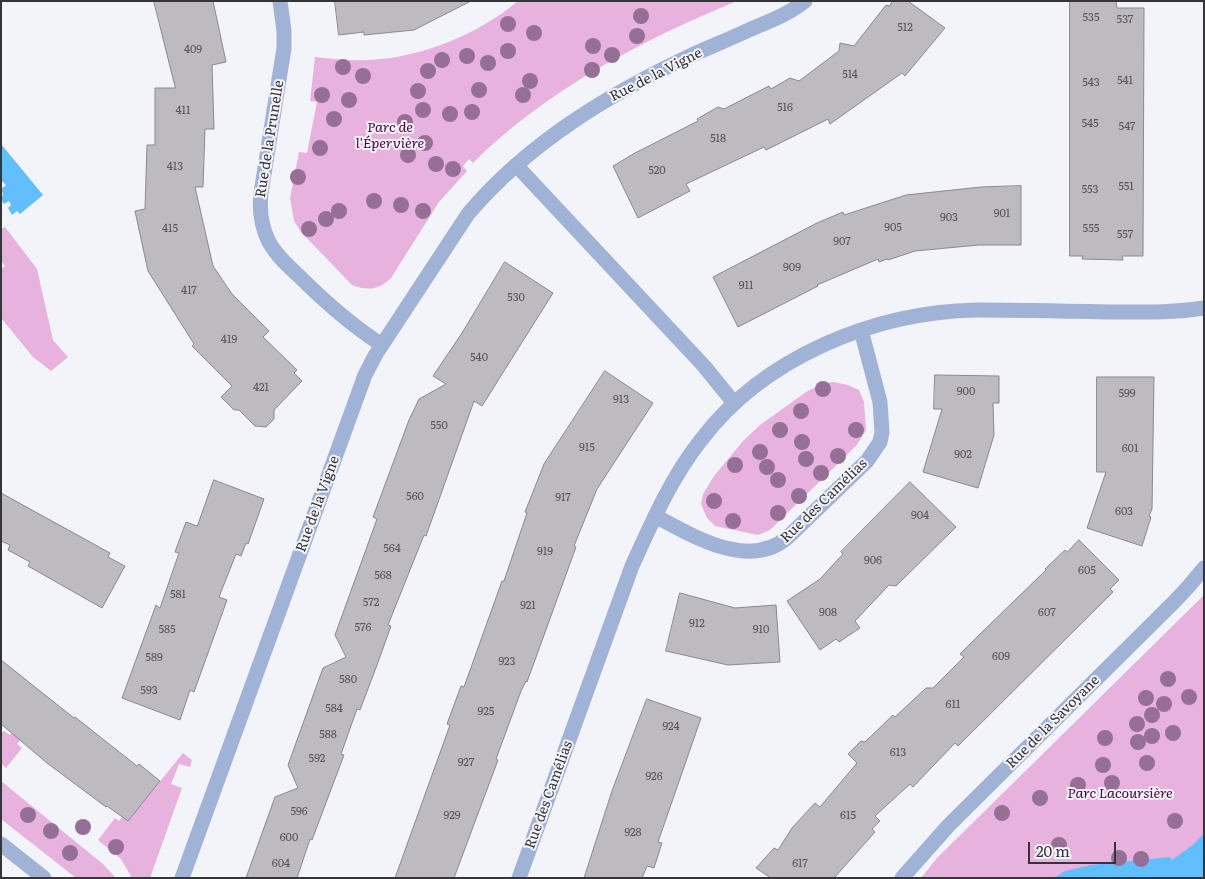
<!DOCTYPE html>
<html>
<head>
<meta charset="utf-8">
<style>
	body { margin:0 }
	#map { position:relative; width:1205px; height:879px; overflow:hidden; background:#f3f3fa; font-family:Literata,serif }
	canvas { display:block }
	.frame { position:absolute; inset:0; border:2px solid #353538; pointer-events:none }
	.scale { position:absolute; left:1028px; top:842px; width:88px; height:22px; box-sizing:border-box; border:2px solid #353538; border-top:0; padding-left:6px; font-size:15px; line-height:18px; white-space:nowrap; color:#353538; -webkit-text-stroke:4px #f3f3fa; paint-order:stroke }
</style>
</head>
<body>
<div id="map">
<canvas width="1205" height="879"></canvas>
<div class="frame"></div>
<div class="scale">20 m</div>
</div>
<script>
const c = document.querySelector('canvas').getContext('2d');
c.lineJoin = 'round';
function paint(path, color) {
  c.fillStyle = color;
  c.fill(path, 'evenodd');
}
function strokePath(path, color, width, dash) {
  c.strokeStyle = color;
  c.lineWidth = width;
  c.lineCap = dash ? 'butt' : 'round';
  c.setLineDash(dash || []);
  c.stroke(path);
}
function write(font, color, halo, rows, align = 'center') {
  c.font = font + ' Literata,serif';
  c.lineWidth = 4;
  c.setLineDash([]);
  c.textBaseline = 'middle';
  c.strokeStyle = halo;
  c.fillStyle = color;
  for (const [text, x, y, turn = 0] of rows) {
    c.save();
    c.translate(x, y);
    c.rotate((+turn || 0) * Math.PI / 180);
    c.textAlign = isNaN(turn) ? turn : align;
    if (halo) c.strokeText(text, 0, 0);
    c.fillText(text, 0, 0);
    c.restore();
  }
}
const green = new Path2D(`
	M518,1H737C642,40 546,90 473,163L469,159L463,166L467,171L439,202L391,278C379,290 367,291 352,285L301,232L294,221L290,198L299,152L307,153L317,102L310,101L315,57C333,59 351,61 369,60C420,58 479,34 518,1Z
	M5,227L37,269L53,340L68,357L51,371L33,357L1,318V269L5,266L1,261V229Z
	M833,382L848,385L859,390L864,402L866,430L857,445L770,530L758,535L715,526L707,518L701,504L703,494L714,476L743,441L760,425L806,392L822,384Z
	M1204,595V878H921L937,858Z
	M31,708L40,715L17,744L22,748L6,768L1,763V731L3,732L4,731L10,735Z
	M183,753L192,760L190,767L179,764L171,784L182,788L150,878H132L121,859L98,840L115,818L119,821L122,817L128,821Z
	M1,781L103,864L116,878H76L1,819Z`);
const water = new Path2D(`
	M1,144L43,195L20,214L17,211L12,215L8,208L11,205L9,201L4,204L1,200L3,194L1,189L6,185L1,180Z
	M1204,833V878H1054L1065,871L1090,865L1170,857L1172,860L1194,844Z`);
const building = new Path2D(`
	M154,1H213L226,62L212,65L214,129H205L203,187H195L213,266L232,294L269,331L263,337L297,370L294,373L302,381L274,410V419L266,427L255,426L239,410H234L221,397L232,386L192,346L194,344L148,271L135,211L145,209L147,145H155V88H175Z
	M335,1H471L414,30L364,35V32L339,35Z
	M893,1H908L945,28L905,76L902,73L830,124L828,119L766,150L764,147L686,184L690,191L638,218L613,166L635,153L698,121L697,119L718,107L724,109L769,86L771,89L790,78L799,81L839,51L840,43L854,46L886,5L889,6Z
	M1070,1H1116L1117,8H1144L1143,256H1122L1123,260L1082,259L1083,256H1070Z
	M1021,186V245H979L915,251L888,260L887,259L879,262L878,259L817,285L818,286L738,327L713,277L817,223L843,212L844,215L906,195L981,187Z
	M505,262L553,293L482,406L474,401L426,536L424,535L388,625L391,626L377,665L360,710L357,709L341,754L344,755L312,840L310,839L297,878H246L275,797L298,788L288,765L323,668L346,657L335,635L377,519L373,517L409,420L419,399L446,384L433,376L462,333Z
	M605,371L653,403L597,489L574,546L576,547L527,682L526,681L521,691L496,759L498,760L454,878H395L450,725L447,724L461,686L464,687L502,581H504L527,513L525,512L544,464Z
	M935,375L999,376V403H993L994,435L978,488L923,472L942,409H934Z
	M1097,377H1154L1152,509L1149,516L1151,517L1142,546L1087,528L1106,472H1097Z
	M214,480L264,499L248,544L246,543L241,556L236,554L219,597L227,600L194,692L190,690L180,720L122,698L156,605L160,608L179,553L175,552L186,522L197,526Z
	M910,482L956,527L896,586L889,585L855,621L860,628L839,642L836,639L820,650L787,601L820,579L843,554L841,552Z
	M1,493L110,553L108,557L125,566L102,608L28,566L30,562L8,550L10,545L1,541Z
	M1079,540L1119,580L1110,589L1113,592L958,746L955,743L913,787L910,784L875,816L880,821L872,829L875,832L834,878H771L756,868L774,848L778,850L792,828L815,803L820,807L857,763L848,754L861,741L865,742L893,715L895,717L926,688H933L964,657L960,654L979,635L1046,570L1045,569L1065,550L1067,552Z
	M680,593L735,608L776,605L780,662L728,665L666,651Z
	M1,660L74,718L75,717L137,766L139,764L160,781L128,821L107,806L106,807L47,763L1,724Z
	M647,699L701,718L658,842L662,843L654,868L647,866L642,878H584L612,791Z`);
const minor = new Path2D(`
	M280,1L284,31V48L261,193C259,210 261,226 269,242C276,255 288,266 299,276C325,302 351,325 382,345
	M516,165L704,366L734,403
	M655,516C693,536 749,571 788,537L867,461L880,442L882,432L880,402L861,330
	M1,844L44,878
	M182,878L365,375L376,354L468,214C528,143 609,94 692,55C712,46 732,38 751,29C770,21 789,14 805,1
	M519,878L632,566C652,522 671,478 701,440C764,357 874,312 977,310C1021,310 1065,311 1109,312C1141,312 1172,313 1204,308
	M902,878L949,825L1175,601L1189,586L1204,568`);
const trees = [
	[641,16],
	[508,24],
	[534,33],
	[637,36],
	[593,46],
	[508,51],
	[612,55],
	[467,56],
	[442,60],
	[488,63],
	[343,67],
	[592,70],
	[428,71],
	[363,76],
	[530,81],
	[479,90],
	[418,91],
	[322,95],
	[523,95],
	[349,100],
	[423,110],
	[472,112],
	[450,114],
	[334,119],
	[405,122],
	[425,143],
	[320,148],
	[408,155],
	[436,164],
	[453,169],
	[298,177],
	[374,201],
	[401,205],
	[339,211],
	[423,211],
	[326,219],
	[309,229],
	[823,389],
	[801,411],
	[780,430],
	[856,430],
	[802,442],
	[760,452],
	[838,456],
	[806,459],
	[735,465],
	[767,467],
	[821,473],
	[778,480],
	[799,496],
	[714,501],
	[778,513],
	[733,521],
	[1168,679],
	[1189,697],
	[1146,698],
	[1164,704],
	[1152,715],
	[1137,724],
	[1173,733],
	[1152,736],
	[1105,738],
	[1138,742],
	[1147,763],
	[1103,765],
	[1112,783],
	[1078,785],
	[1040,798],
	[1002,813],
	[28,815],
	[1175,821],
	[83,827],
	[51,831],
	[1059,845],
	[116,847],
	[70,853],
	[1119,858],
	[1141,859]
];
const numberNames = [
	["535",1091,18],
	["537",1125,20],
	["512",905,28],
	["409",193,50],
	["514",850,75],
	["541",1125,81],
	["543",1091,83],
	["516",785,108],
	["411",183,111],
	["545",1090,124],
	["547",1127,127],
	["518",718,139],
	["413",175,167],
	["520",657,171],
	["551",1126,187],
	["553",1090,190],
	["901",1002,214],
	["903",949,218],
	["905",893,228],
	["415",170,229],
	["555",1091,229],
	["557",1125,235],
	["907",842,242],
	["909",792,268],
	["911",746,286],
	["417",189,291],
	["530",516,298],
	["419",229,340],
	["540",479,358],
	["421",261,388],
	["900",966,392],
	["599",1127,394],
	["913",621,400],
	["550",439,426],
	["915",587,448],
	["601",1130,449],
	["902",963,455],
	["560",415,497],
	["917",563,498],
	["603",1124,512],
	["904",920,516],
	["564",392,549],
	["919",545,552],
	["906",873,561],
	["605",1087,571],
	["568",383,576],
	["581",178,595],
	["572",371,603],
	["921",528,606],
	["908",828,613],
	["607",1047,613],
	["912",697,624],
	["576",363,628],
	["585",167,630],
	["910",761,630],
	["609",1001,657],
	["589",154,658],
	["923",507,662],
	["580",348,680],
	["593",149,691],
	["611",953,705],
	["584",334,709],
	["925",486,712],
	["924",671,727],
	["588",328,735],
	["613",898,753],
	["592",317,759],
	["927",466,763],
	["926",654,777],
	["596",299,812],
	["929",452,816],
	["615",848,816],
	["928",633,833],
	["600",289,838],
	["604",281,864],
	["617",800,864]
];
const streetNames = [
	["Rue de la Vigne",656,75,-27],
	["Rue de la Prunelle",270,139,-81],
	["Rue des Camélias",824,501,-44],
	["Rue de la Vigne",318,504,-70],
	["Rue de la Savoyane",1053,722,-45],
	["Rue des Camélias",549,795,-70]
];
const parkNames = [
	["Parc de",390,128],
	["l'Épervière",390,144],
	["Parc Lacoursière",1120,794]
];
paint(green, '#e7b3de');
paint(water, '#62bffc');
paint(building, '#bdbac0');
strokePath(building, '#8b888e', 1);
strokePath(minor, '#a0b3d7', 15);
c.fillStyle = '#966f96';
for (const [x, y] of trees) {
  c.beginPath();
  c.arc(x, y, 8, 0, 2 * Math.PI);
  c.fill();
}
write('11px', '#57565a', null, numberNames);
write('14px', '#353538', '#f3f3fa', streetNames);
write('italic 14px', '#490344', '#f3f3fa', parkNames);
</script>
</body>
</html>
